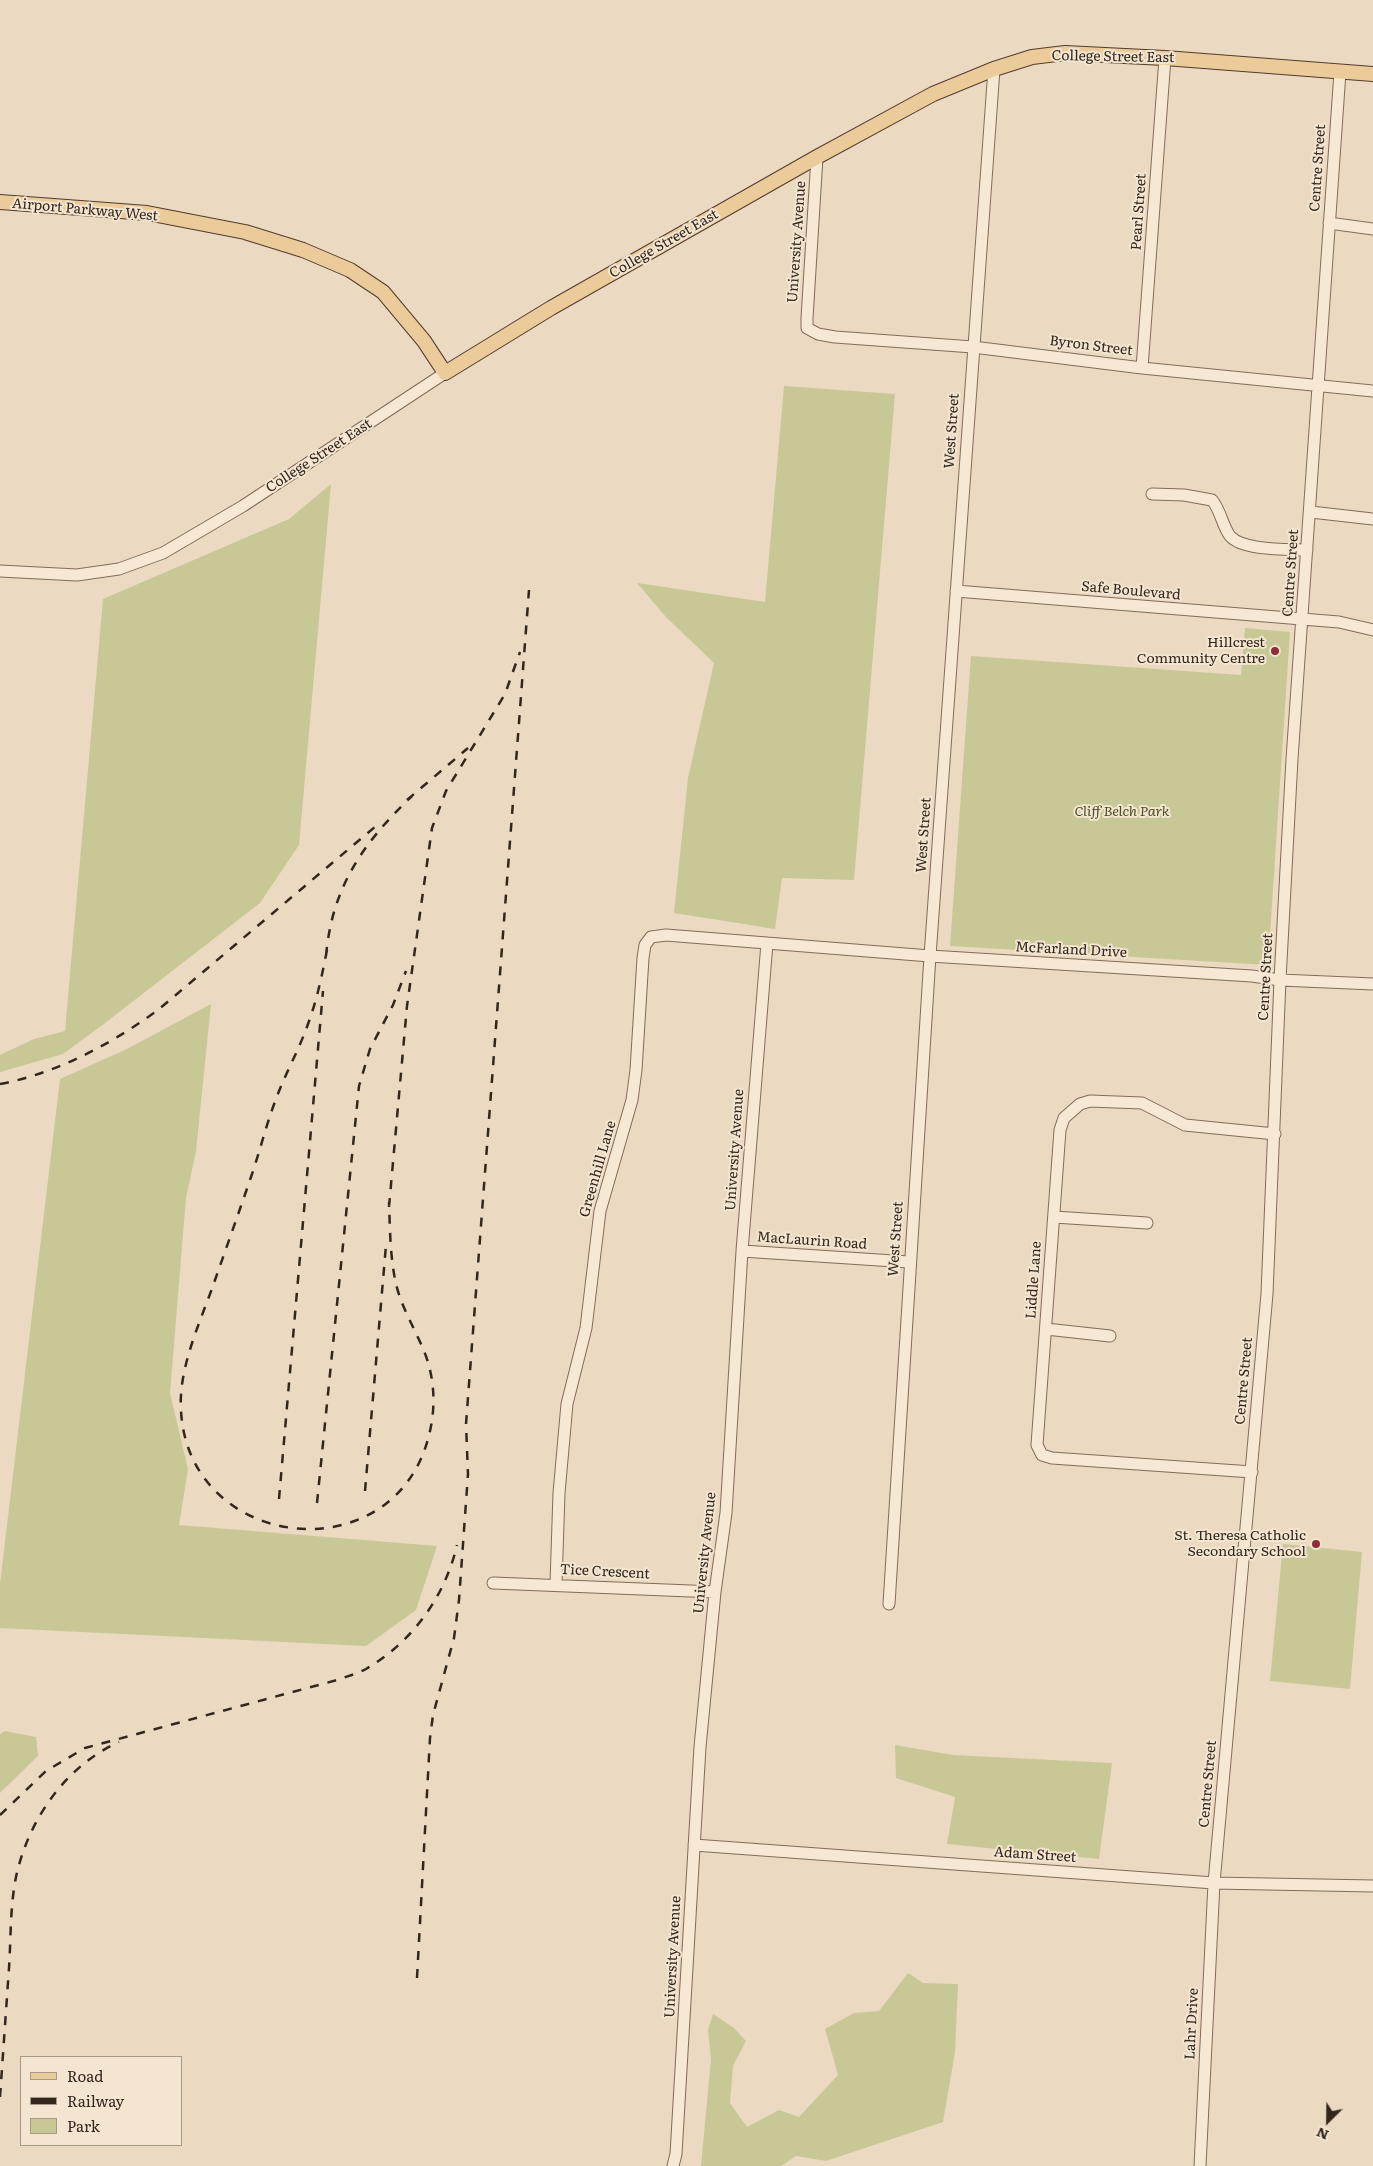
<!DOCTYPE html>
<html>
<head>
<meta charset="utf-8">
<style>
	body { margin:0 }
	#map { position:relative; width:1373px; height:2166px; overflow:hidden; background:#ebdac1; font-family:Literata,serif }
	canvas { display:block }
	.legend { position:absolute; left:20px; top:2056px; width:162px; height:90px; box-sizing:border-box; background:#f3e5d0; border:1px solid #a69988; margin:0; padding:6px 9px; list-style:none; font-size:15px; color:#33261d }
	.legend li { display:flex; align-items:center; gap:10px; height:25px }
	.legend b { width:25px; border:1px solid #a69988 }
	.north { position:absolute; left:1303px; top:2096px; width:50px; height:50px; -webkit-text-stroke:4px #f3e5d0; paint-order:stroke; rotate:203deg; font-size:14px; font-weight:700; line-height:20px; text-align:center; color:#33261d }
	.north::after { content:''; display:block; margin:auto; width:18px; height:22px; background:#33261d; clip-path:polygon(50% 0,100% 100%,50% 72%,0 100%) }
</style>
</head>
<body>
<div id="map">
<canvas width="1373" height="2166"></canvas>
<ul class="legend">
<li><b style="height:6px;background:#eccb9a"></b>Road</li>
<li><b style="height:6px;background:#33261d"></b>Railway</li>
<li><b style="height:14px;background:#c7c896"></b>Park</li>
</ul>
<div class="north">N</div>
</div>
<script>
const c = document.querySelector('canvas').getContext('2d');
c.lineJoin = 'round';
function paint(path, color) {
  c.fillStyle = color;
  c.fill(path, 'evenodd');
}
function strokePath(path, color, width, dash) {
  c.strokeStyle = color;
  c.lineWidth = width;
  c.lineCap = dash ? 'butt' : 'round';
  c.setLineDash(dash || []);
  c.stroke(path);
}
function write(font, color, halo, rows, align = 'center') {
  c.font = font + ' Literata,serif';
  c.lineWidth = 4;
  c.setLineDash([]);
  c.textBaseline = 'middle';
  c.strokeStyle = halo;
  c.fillStyle = color;
  for (const [text, x, y, turn = 0] of rows) {
    c.save();
    c.translate(x, y);
    c.rotate((+turn || 0) * Math.PI / 180);
    c.textAlign = isNaN(turn) ? turn : align;
    if (halo) c.strokeText(text, 0, 0);
    c.fillText(text, 0, 0);
    c.restore();
  }
}
const green = new Path2D(`
	M784,386L895,394L854,880L782,878L775,929L674,913L688,778L714,663L666,617L637,583L765,602Z
	M331,484L299,845L260,903L105,1023L63,1054L0,1072V1055L34,1039L65,1031L103,599L289,519Z
	M1245,628L1290,632L1268,965L950,946L971,656L1241,675Z
	M211,1004L196,1151L186,1198L170,1393L188,1469L179,1525L437,1546L416,1610L366,1646L0,1628V1584L60,1079L127,1049Z
	M1283,1544L1362,1552L1350,1689L1270,1681Z
	M5,1731L36,1737L38,1756L0,1793V1734Z
	M895,1745L953,1755L1112,1763L1099,1859L947,1844L955,1797L896,1778Z
	M908,1973L923,1983L958,1984L955,2052L943,2122L826,2161L796,2156L781,2166H701L711,2059L708,2030L713,2014L734,2028L746,2041L733,2066L730,2103L747,2127L779,2110L799,2117L838,2075L825,2029L854,2013L879,2011Z`);
const minor = new Path2D(`
	M817,157L807,318V328L818,334L835,337L973,347L1142,368L1373,391
	M1329,223L1373,229
	M1142,368L1165,58
	M1152,494L1184,495L1212,500C1221,511 1222,525 1230,536C1243,551 1288,549 1307,550
	M1311,512L1373,519
	M0,571L77,575L119,569L163,553L243,506L445,373
	M956,591L1339,622L1373,630
	M1054,1217L1147,1223
	M742,1251L909,1262
	M1046,1329L1110,1336
	M1252,1472L1052,1458L1042,1455L1037,1445L1060,1130L1064,1118L1080,1104L1090,1101L1142,1103L1185,1125L1275,1134
	M493,1583L715,1592
	M556,1584L559,1493L567,1404L586,1328L600,1211L632,1100L636,1070L643,958L645,945L651,937L666,935L930,956L1252,976L1280,980L1373,984
	M889,1604L930,956L994,69
	M694,1845L1214,1883L1373,1886
	M673,2166L676,2154L700,1747L715,1592L726,1513L742,1251L767,943
	M1200,2166L1214,1883L1267,1294L1280,980L1292,759L1340,72`);
const major = new Path2D(`
	M0,202L147,213L245,232L303,250L350,270L383,292L424,341L445,373L551,308L817,157L933,94L994,69L1032,57L1065,53L1165,58L1373,74`);
const rail = new Path2D(`
	M407,800L468,748
	M327,950C322,975 317,1000 308,1024C299,1050 285,1074 276,1099C266,1125 260,1151 251,1177C239,1212 227,1246 215,1280C201,1321 178,1367 181,1411C189,1551 391,1574 428,1439C437,1407 435,1374 421,1344C412,1324 401,1305 396,1284C390,1257 390,1229 389,1202
	M326,956C332,887 363,843 412,796
	M0,1084C58,1073 111,1044 158,1010L376,826
	M389,1207L407,1006L432,828L446,791L505,694L520,652
	M365,1491L386,1245
	M279,1499L323,991
	M317,1503L359,1086L370,1049L393,1005L406,971
	M0,1815L46,1771L85,1748L337,1680C347,1676 357,1674 366,1669C412,1642 445,1597 457,1545
	M417,1978L430,1738L433,1715L454,1638L459,1600L468,1474L466,1424L529,590
	M0,2097C3,2054 6,2011 9,1968C11,1938 10,1907 16,1877C28,1821 65,1766 119,1742`);
const markers = [
	[1275,651,5,"#8e2d38"],
	[1316,1544,5,"#8e2d38"]
];
const streetNames = [
	["College Street East",1113,57,1],
	["Centre Street",1318,168,-86],
	["Airport Parkway West",85,210,5],
	["Pearl Street",1139,212,-86],
	["University Avenue",797,242,-86],
	["College Street East",664,244,-30],
	["Byron Street",1091,346,7],
	["West Street",952,431,-86],
	["College Street East",319,456,-33],
	["Centre Street",1291,573,-86],
	["Safe Boulevard",1131,591,5],
	["West Street",924,835,-86],
	["McFarland Drive",1071,950,3],
	["Centre Street",1266,977,-87],
	["University Avenue",735,1150,-86],
	["Greenhill Lane",598,1169,-74],
	["West Street",896,1239,-86],
	["MacLaurin Road",812,1241,4],
	["Liddle Lane",1034,1280,-86],
	["Centre Street",1244,1381,-85],
	["University Avenue",705,1553,-84],
	["Tice Crescent",605,1572,3],
	["Centre Street",1208,1784,-85],
	["Adam Street",1035,1855,4],
	["University Avenue",673,1957,-87],
	["Lahr Drive",1192,2024,-87]
];
const poiNames = [
	["Hillcrest",1265,643],
	["Community Centre",1265,659],
	["St. Theresa Catholic",1306,1536],
	["Secondary School",1306,1552]
];
const parkNames = [
	["Cliff Belch Park",1122,812]
];
paint(green, '#c7c896');
strokePath(minor, '#836b5a', 13);
strokePath(major, '#513b2e', 16);
strokePath(minor, '#f6e8d3', 11);
strokePath(major, '#eccb9a', 14);
strokePath(rail, '#33261d', 2.5, [9, 9]);
for (const [x, y, r, color] of markers) {
  const dot = new Path2D();
  dot.arc(x, y, r, 0, 2 * Math.PI);
  c.fillStyle = color;
  c.fill(dot);
  strokePath(dot, '#f3e5d0', 2);
}
write('14px', '#33261d', '#f3e5d0', streetNames);
write('14px', '#33261d', '#f3e5d0', poiNames, 'right');
write('italic 14px', '#484e25', '#f3e5d0', parkNames);
</script>
</body>
</html>
